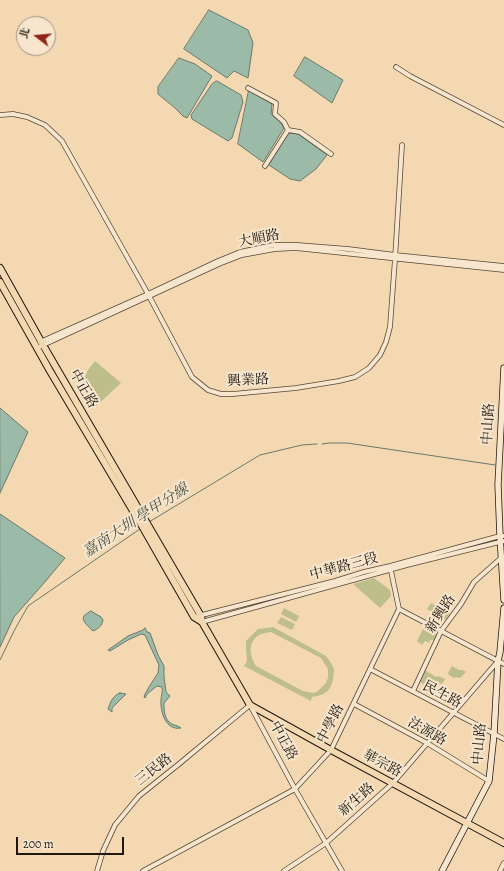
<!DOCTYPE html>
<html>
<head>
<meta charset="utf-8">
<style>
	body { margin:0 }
	#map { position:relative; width:504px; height:871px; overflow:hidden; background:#f3d8b2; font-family:Alegreya,"Noto Serif TC",serif }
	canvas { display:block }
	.north { position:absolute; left:16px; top:16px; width:40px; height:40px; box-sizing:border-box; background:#f7e6cd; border:1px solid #a19481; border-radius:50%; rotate:286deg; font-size:11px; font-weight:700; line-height:16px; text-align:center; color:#1f180e }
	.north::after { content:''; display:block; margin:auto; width:14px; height:18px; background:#8f2418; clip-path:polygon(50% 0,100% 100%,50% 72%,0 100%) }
	.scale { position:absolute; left:16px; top:837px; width:108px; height:18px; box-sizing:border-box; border:2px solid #1f180e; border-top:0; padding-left:5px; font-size:12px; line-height:14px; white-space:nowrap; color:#1f180e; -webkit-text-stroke:3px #f7e6cd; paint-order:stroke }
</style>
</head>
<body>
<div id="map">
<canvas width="504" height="871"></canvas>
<div class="north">北</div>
<div class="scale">200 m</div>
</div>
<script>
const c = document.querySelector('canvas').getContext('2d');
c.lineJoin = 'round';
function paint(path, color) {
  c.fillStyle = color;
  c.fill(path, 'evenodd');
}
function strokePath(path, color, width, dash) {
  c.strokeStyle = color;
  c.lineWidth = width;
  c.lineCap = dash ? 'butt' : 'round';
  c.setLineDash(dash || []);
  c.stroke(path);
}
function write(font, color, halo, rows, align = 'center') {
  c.font = font + ' Alegreya,"Noto Serif TC",serif';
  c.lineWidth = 4;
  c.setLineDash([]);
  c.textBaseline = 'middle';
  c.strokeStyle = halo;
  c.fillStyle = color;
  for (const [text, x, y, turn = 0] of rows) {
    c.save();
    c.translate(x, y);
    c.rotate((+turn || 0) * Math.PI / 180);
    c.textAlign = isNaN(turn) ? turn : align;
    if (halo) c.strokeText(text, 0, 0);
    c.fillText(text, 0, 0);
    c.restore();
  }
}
const green = new Path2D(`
	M95,361L121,383L95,407L87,395L83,381L88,370Z
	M374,578L390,590L391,596L380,608L353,584Z
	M431,603L450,613L446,620L427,609Z
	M284,608L299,616L296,622L281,614Z
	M281,617L295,624L292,630L277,623Z
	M273,627L326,656C329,660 333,665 334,670C334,673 333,677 333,680C330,692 324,695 312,697L311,701L244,666L247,661L246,649V641L258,629ZM271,632L321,658L328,669V678L326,683L318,691L314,693L303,691L256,666C250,657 247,642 259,635C262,633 267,633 271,632Z
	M424,627L437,633L435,640H430L429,643L425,641L422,645L417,641Z
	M452,666L459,670H463L466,672L460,678L456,677L454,678L449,675L448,673Z
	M425,670L436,677L438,676L445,679L442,684L436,681L432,684L426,686L419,681Z`);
const water = new Path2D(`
	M209,10L248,30L253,43L248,78L234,71L227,78L184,49Z
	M305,57L343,80L332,103L294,76Z
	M179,58L195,64L212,76L187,118L183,116L175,108L158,94V87Z
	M217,81L241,95L243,102L232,138L228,141L192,119L191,115L212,84Z
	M249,90L272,104L271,114L280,122L284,128L263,162L238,144Z
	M289,133L298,134L327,155L316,169L300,181L290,179L269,165Z
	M0,408L28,432L0,493Z
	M0,514L65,558L44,583L14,617L0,647Z
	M91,611L101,617L103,620C102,626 98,629 93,631C89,627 85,624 83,619L84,616Z
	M145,628L147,632L150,633L158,655L164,666V677L166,692L170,696L164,703C164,709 164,717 169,722C172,725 177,725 181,728C166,731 160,712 161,700C161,695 163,692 162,687L157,686L147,694L145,698L144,696L149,687L158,673L159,665L145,635L141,634L128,640L110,651L108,650L128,636L143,630Z
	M120,693L126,694L112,708V712L108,709C110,703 113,695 120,693Z`);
const stream = new Path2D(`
	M322,444L329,443H347L495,465
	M149,522L260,455L302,445L317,444
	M0,660L14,631L28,606L140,529`);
const street = new Path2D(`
	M396,67L410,76L504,125
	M248,88L276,103L275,114L284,122L288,130L300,132L331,154
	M0,115L13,114L27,117L45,125L62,141L148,294L192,377L208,390L221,394H233L296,388L339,381L355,377L369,368L380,355L386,342L390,327L395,259L402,145
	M265,166L288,130
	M40,342L148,294L218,261L240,252L273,245H297L348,249L395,255L504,266
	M41,346L219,264L242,255L275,249L296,248L504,270
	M399,609L504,664
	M198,616L335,581L364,572L390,566L500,536H504
	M202,622L407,565L504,541
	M370,669L504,739
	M413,691L441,631L461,604L474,582L501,558
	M354,704L427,743L489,781
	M97,871L103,851L115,825L139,796L179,764L250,705L295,789L342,871
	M143,871L295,789L331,750L399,609L390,566
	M284,871L326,843L393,783L498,661
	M500,871L504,863`);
const secondary = new Path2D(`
	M504,368L498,485L500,536L504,600
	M442,871L489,781L494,734L498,661L500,652L504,608`);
const primary = new Path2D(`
	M0,268L43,345L201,616L202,622
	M0,282L50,371L142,526L194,617L202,622L250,705L331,750L504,843`);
const streetNames = [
	["大順路",259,239,-11],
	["興業路",248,381,-3],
	["中正路",83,389,60],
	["中山路",489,424,-87],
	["中華路三段",344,567,-15],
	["新興路",441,614,-58],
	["民生路",442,695,28],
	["中學路",331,724,-63],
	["法源路",427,732,30],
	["中正路",283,741,62],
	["中山路",480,744,-85],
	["華宗路",382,764,28],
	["三民路",154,770,-38],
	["新生路",357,800,-41]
];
const waterNames = [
	["嘉南大圳 學甲分線",136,521,-33]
];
paint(green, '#bebe8a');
paint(water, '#9cbaa8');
strokePath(water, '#6a796a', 1);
strokePath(stream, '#6a796a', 1);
strokePath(street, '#544837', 5.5);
strokePath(secondary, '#1f180e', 7);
strokePath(primary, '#1f180e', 8);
strokePath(street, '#f7e6cd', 4);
strokePath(secondary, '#f7e6cd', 5.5);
strokePath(primary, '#f3d8b2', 6);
write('14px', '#1f180e', '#f7e6cd', streetNames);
write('italic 15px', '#4b5144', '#f7e6cd', waterNames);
</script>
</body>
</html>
